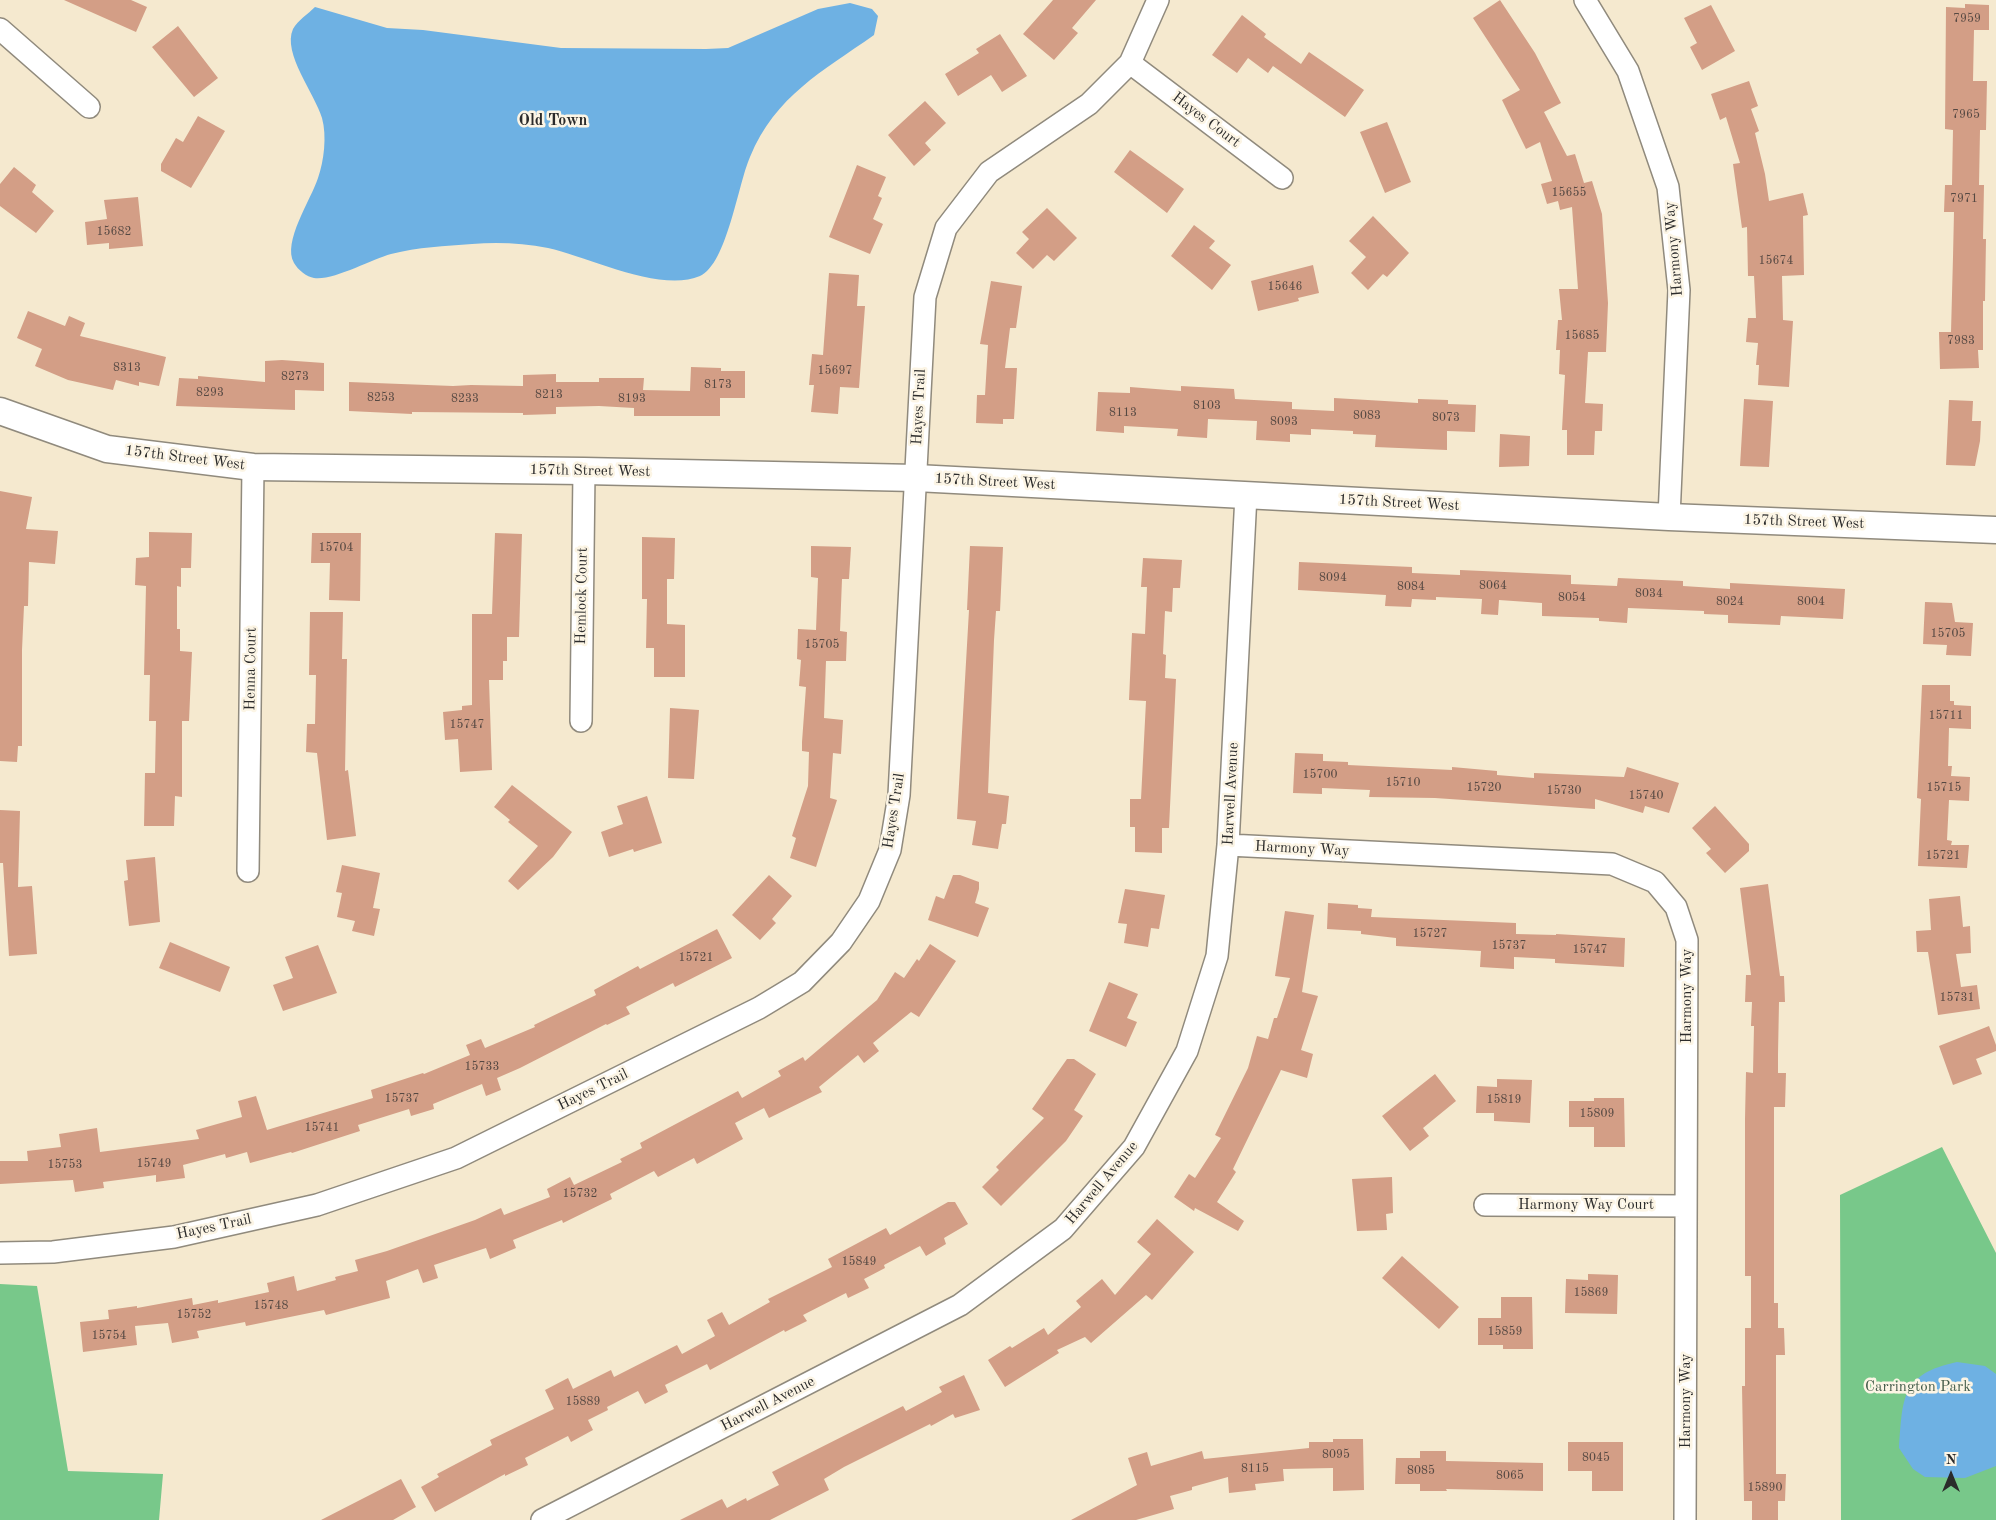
<!DOCTYPE html>
<html>
<head>
<meta charset="utf-8">
<style>
	body { margin:0 }
	#map { position:relative; width:1996px; height:1520px; overflow:hidden; background:#f5e9cf; font-family:"Old Standard TT",serif }
	canvas { display:block }
	.north { position:absolute; left:1926px; top:1450px; width:50px; height:50px; -webkit-text-stroke:4px #fcf5e5; paint-order:stroke; rotate:0deg; font-size:14px; font-weight:700; line-height:20px; text-align:center; color:#2b2b2b }
	.north::after { content:''; display:block; margin:auto; width:18px; height:22px; background:#2b2b2b; clip-path:polygon(50% 0,100% 100%,50% 72%,0 100%) }
</style>
</head>
<body>
<div id="map">
<canvas width="1996" height="1520"></canvas>
<div class="north">N</div>
</div>
<script>
const c = document.querySelector('canvas').getContext('2d');
c.lineJoin = 'round';
function paint(path, color) {
  c.fillStyle = color;
  c.fill(path, 'evenodd');
}
function strokePath(path, color, width, dash) {
  c.strokeStyle = color;
  c.lineWidth = width;
  c.lineCap = dash ? 'butt' : 'round';
  c.setLineDash(dash || []);
  c.stroke(path);
}
function write(font, color, halo, rows, align = 'center') {
  c.font = font + ' "Old Standard TT",serif';
  c.lineWidth = 5;
  c.setLineDash([]);
  c.textBaseline = 'middle';
  c.strokeStyle = halo;
  c.fillStyle = color;
  for (const [text, x, y, turn = 0] of rows) {
    c.save();
    c.translate(x, y);
    c.rotate((+turn || 0) * Math.PI / 180);
    c.textAlign = isNaN(turn) ? turn : align;
    if (halo) c.strokeText(text, 0, 0);
    c.fillText(text, 0, 0);
    c.restore();
  }
}
const green = new Path2D(`
	M1942,1147L1996,1253V1520H1841L1840,1195Z
	M0,1284L37,1286L68,1471L163,1474L159,1520H0Z`);
const water = new Path2D(`
	M850,3L872,9L878,16L874,35C823,71 775,96 750,157C738,184 727,264 700,276C660,293 589,257 548,248C523,243 497,242 472,244C445,246 418,247 391,254C372,259 333,281 314,278C307,277 298,270 294,263C282,242 311,200 318,178C324,161 327,136 322,118C315,94 282,53 293,29C298,20 308,14 315,7L387,28L423,30L561,48L706,49L728,48L818,9Z
	M1957,1362L1985,1366L1996,1374V1466L1965,1478L1925,1477L1913,1469L1899,1448C1903,1399 1900,1374 1957,1362Z`);
const building = new Path2D(`
	M64,0H131L147,7L136,32Z
	M1053,0H1096L1072,28L1078,33L1054,60L1023,34Z
	M1500,0L1535,53L1561,103L1544,112L1567,156L1575,154L1584,183L1592,181L1602,214L1608,303L1606,352H1588L1585,403L1603,404L1602,431H1595L1594,455H1567V430H1562L1565,375L1559,374L1560,350H1556L1558,320H1562L1559,289H1578L1572,207L1560,210L1558,201L1547,204L1541,184L1552,181L1540,142L1526,149L1502,100L1520,90L1473,18Z
	M1965,4L1989,5V30H1974L1973,81H1987L1986,130H1980L1979,185H1984L1983,239H1986L1985,301H1983V350H1978L1979,368L1940,369L1939,332H1951L1953,257L1954,212H1944L1945,185H1952L1953,130L1945,129L1946,7L1965,8Z
	M1711,5L1735,51L1702,70L1690,47L1697,43L1684,18Z
	M1242,15L1266,34L1264,37L1301,64L1309,52L1364,90L1345,117L1273,66L1268,73L1248,58L1237,73L1212,55Z
	M178,26L218,78L194,97L152,47Z
	M1000,34L1027,76L1002,92L991,75L958,96L945,74L979,53L976,49Z
	M1749,81L1758,106L1751,109L1759,131L1755,133L1765,174L1769,201L1803,193L1808,215L1803,216L1804,275L1782,276L1783,320L1793,321L1789,387L1758,385L1759,365H1756L1758,343L1746,342L1748,318H1756L1754,276H1748L1747,227L1742,228L1733,164L1740,163L1726,117L1720,120L1711,94Z
	M925,101L946,123L925,143L931,150L914,166L888,135Z
	M198,116L225,131L191,188L161,171V164L176,138L183,142Z
	M1387,122L1411,182L1385,193L1360,132Z
	M1130,150L1184,189L1167,213L1114,172Z
	M857,165L886,177L878,196L882,198L873,219L883,224L870,254L829,237Z
	M14,167L36,185L32,192L54,211L36,233L0,206V184Z
	M138,197L143,246L109,249V243L87,245L85,222L107,219L104,200Z
	M1047,208L1077,238L1054,261L1047,255L1033,269L1016,253L1029,239L1022,232Z
	M1373,216L1409,253L1387,277L1383,274L1368,290L1351,273L1366,257L1349,241Z
	M1194,225L1215,241L1209,248L1231,265L1212,290L1171,256Z
	M1313,265L1319,293L1298,298L1299,301L1258,311L1251,281Z
	M829,273L859,275L857,306H865L859,388L840,387L838,414L811,412L814,385H809L812,354L823,355Z
	M991,281L1022,286L1016,328H1010L1005,368H1017L1014,419H1003V424L976,423L977,395H985L988,345L980,344Z
	M28,311L65,326L69,316L85,323L80,336L166,357L159,386L139,382V386L116,380L113,390L68,380L35,366L42,349L17,338Z
	M282,360L324,363V391L295,390V410L176,406L179,378L198,379V376L265,382V361Z
	M691,367L721,368V371H745V398H720V416H634V408L599,406L556,407V414L523,415V413L412,412V414L349,411V382L453,386L471,385L523,386V375L556,374V382H599V378H644L643,390L690,391Z
	M1181,386L1234,389L1235,399L1292,402V409L1334,411V398L1418,403V399L1448,400V404L1476,405L1475,432L1447,431V450L1375,447L1376,435L1353,434V431L1311,429V435L1290,434V442L1256,440L1257,421L1208,419L1207,438L1177,436L1178,429L1124,426V433L1096,431L1098,392L1130,393V387L1181,391Z
	M1744,399L1773,401L1769,467L1740,466Z
	M1949,400L1973,401L1972,421H1981L1980,441L1975,466L1946,465Z
	M1500,434L1530,436L1529,466L1499,467Z
	M0,491L32,497L26,529L58,531L55,564L29,562L28,606H24L22,650V746H18L17,762L0,761Z
	M149,532L192,533L191,568H181V587L177,586V629H180V651L192,652L189,721H182V797L175,796L174,826H144L145,773H155L156,721H149L150,675H144L146,586L135,585L136,558L149,557Z
	M312,533H361L360,601L329,600L330,563H311Z
	M495,533L522,534L519,637H507V661H503V680H489L492,770L460,772L458,739L445,740L443,712L462,710V706L472,705V614H492Z
	M642,537L675,538L674,579H667V624L685,625V677H654V648H646L647,599H642Z
	M811,546L851,547L849,579H842L840,631L847,632L846,661H826L824,718L843,720L841,754L833,753L830,798L837,800L816,867L790,858L796,838L792,836L808,786L809,752L802,751V742L806,687L799,686L801,660L797,659L798,629L816,630L818,578L811,577Z
	M970,546L1003,547L1000,611H996L994,640L988,793L1009,796L1006,824H1002L998,849L972,845L976,821L957,819L969,610H967Z
	M1143,558L1182,560L1180,588H1173L1172,612L1165,611L1163,654L1166,655L1165,678L1176,679L1169,828H1162V853L1135,852V827H1130V799H1141L1146,701L1129,700L1132,633L1145,634L1147,587H1141Z
	M1299,562L1412,567V573L1460,575V570L1571,575V584L1617,586L1618,578L1683,581V586L1730,589V583L1845,589L1843,619L1781,616L1780,625L1728,623V615L1704,614V611L1628,608L1627,623L1599,621V618L1542,616V603L1499,600L1498,615L1481,614L1482,599L1436,597V600L1412,599L1411,607L1385,606L1386,595L1298,590Z
	M1925,602L1952,603L1955,622L1973,623L1971,656L1946,655L1947,645L1923,644Z
	M310,612H343L342,659H347L345,771L348,770L356,836L327,840L317,753L306,752L307,724H315L316,675H309Z
	M1922,685H1950V701H1954V705L1971,706V729L1949,728L1948,766H1952L1951,776L1970,777L1969,801L1949,800L1947,840L1952,841L1951,845H1969L1967,868L1918,866L1921,799L1917,798Z
	M670,708L699,710L694,779L668,778Z
	M1295,753L1323,754V761L1348,762V765L1452,770V767L1497,771V775L1534,778V773L1624,777L1627,767L1679,783L1669,813L1645,806L1643,813L1595,799V809L1435,798L1369,797L1370,790L1322,788V794L1293,793Z
	M512,785L572,832L553,857L518,890L508,881L538,846L508,822L510,820L494,807Z
	M647,796L662,843L634,852L633,849L609,857L601,832L623,824L617,806Z
	M1715,806L1749,844V851L1725,873L1706,853L1711,849L1692,828Z
	M0,810L20,811L18,887L32,886L37,954L9,956L3,863H0Z
	M155,857L160,922L129,926L124,881L128,880L126,860Z
	M342,865L380,873L373,908L380,909L374,936L352,931L355,921L337,917L342,893L336,892Z
	M769,875L792,896L772,919L776,923L760,940L732,915Z
	M953,875H960L979,882V889L975,903L989,908L978,937L928,920L936,896L944,899Z
	M1768,884L1780,976H1784L1785,1002H1779L1778,1054V1073H1786L1785,1107H1774V1303H1778V1328H1784L1785,1355H1776V1474H1786L1785,1501H1778V1520H1752V1501H1744L1742,1386H1745V1328H1751V1276H1745V1119L1746,1072L1753,1073L1754,1026H1751L1752,1002H1745L1746,975H1751L1740,888Z
	M1125,889L1165,895L1159,929L1151,928L1148,947L1124,943L1127,924L1118,923Z
	M1960,896L1963,927L1970,926L1971,953L1956,954L1961,987L1977,985L1980,1009L1938,1015L1928,952H1917L1916,931L1931,930L1929,899Z
	M1328,903L1358,905V908L1372,909L1371,917L1516,923V934L1556,935V934L1625,938L1624,967L1555,963V959L1514,957V969L1480,967L1481,951L1396,946V938L1361,934V931L1327,929Z
	M1285,911L1314,915L1302,992L1318,996L1301,1050L1313,1054L1307,1078L1281,1070L1233,1169L1236,1172L1217,1202L1244,1221L1238,1231L1195,1208L1194,1211L1174,1197L1189,1174L1195,1178L1221,1138L1215,1135L1248,1068L1257,1036L1268,1039L1274,1018H1277L1290,978L1275,976Z
	M717,929L732,958L675,987L673,983L626,1007L630,1014L607,1025L606,1024L520,1068L497,1078L501,1090L486,1096L482,1084L433,1104L434,1109L411,1116L409,1109L358,1125L360,1131L292,1153L291,1152L250,1163L247,1152L226,1158L225,1154L183,1165L185,1178L156,1182V1175L103,1182L104,1188L75,1192L73,1180L0,1184V1161H28L27,1151L61,1147L59,1134L97,1128L100,1152L199,1139L196,1130L242,1117L238,1101L256,1096L267,1130L373,1098L371,1090L423,1073L424,1074L470,1055L466,1045L481,1039L485,1048L535,1027L534,1025L596,995L594,990L638,966L640,969Z
	M170,942L230,967L220,992L159,968Z
	M930,944L956,961L919,1017L911,1012L873,1043L879,1051L864,1063L858,1055L819,1087L822,1092L769,1118L764,1108L735,1123L743,1139L697,1164L694,1158L658,1177L654,1171L610,1194L612,1199L563,1223L562,1220L513,1240L516,1248L490,1259L486,1248L434,1265L438,1278L423,1283L418,1269L386,1281L390,1298L326,1315L324,1310L246,1326L245,1322L197,1331L199,1338L172,1343L168,1323L135,1326L137,1345L83,1352L80,1322L109,1319L108,1310L137,1306V1308L192,1298L193,1305L218,1300V1303L269,1292L267,1283L294,1276L297,1291L336,1280L335,1277L358,1271L355,1260L387,1251L475,1220L501,1208L504,1215L550,1197L547,1189L570,1177L574,1185L622,1162L620,1159L642,1148L640,1143L738,1091L742,1098L781,1076L778,1071L803,1057L805,1061L877,1000L895,972L904,978L917,959L919,961Z
	M318,945L337,993L283,1011L273,985L293,978L285,957Z
	M1109,982L1138,994L1127,1018L1137,1022L1126,1047L1089,1031Z
	M1989,1026L1996,1045V1051L1976,1059L1982,1074L1953,1085L1939,1046Z
	M1067,1059H1074L1096,1074L1074,1110L1083,1116L1066,1141L1001,1206L982,1187L999,1170L996,1167L1044,1118L1032,1109Z
	M1435,1074L1456,1101L1423,1128L1429,1136L1410,1151L1382,1116Z
	M1497,1079L1532,1080L1530,1123L1494,1121V1113H1476L1477,1086L1497,1087Z
	M1594,1098H1624L1625,1147H1594V1127H1569V1101H1594Z
	M1392,1177L1393,1213L1386,1214L1387,1230L1357,1231L1352,1179Z
	M948,1202H955L968,1224L944,1238L946,1244L926,1256L920,1246L884,1265L885,1268L864,1279L869,1288L848,1298L846,1293L803,1315L807,1321L785,1332L784,1330L710,1370L707,1364L665,1385L668,1392L645,1404L638,1391L607,1407L608,1410L588,1420L593,1430L571,1442L568,1436L525,1458L528,1465L505,1476V1474L435,1512L421,1487L439,1477L437,1474L492,1445L490,1440L554,1409L545,1390L568,1378L573,1389L611,1370L614,1377L677,1345L682,1354L715,1336L707,1320L722,1312L729,1325L770,1302L768,1299L832,1267L828,1259L886,1228L890,1235Z
	M1157,1219L1194,1252L1152,1300L1146,1295L1091,1343L1085,1337L1057,1350L1059,1353L1005,1387L988,1360L1010,1346L1012,1348L1044,1328L1048,1335L1081,1307L1076,1301L1102,1279L1115,1295L1151,1254L1137,1242Z
	M1402,1256L1459,1307L1439,1329L1382,1278Z
	M1588,1274L1618,1275L1617,1314L1565,1313L1566,1279L1588,1280Z
	M1501,1297H1532L1533,1349H1503V1345H1478V1318H1501Z
	M964,1375L980,1410L955,1418L953,1414L931,1426L930,1424L844,1467L824,1479L829,1490L770,1520H680L722,1499L727,1508L746,1498L747,1501L779,1485L772,1472L903,1406L906,1411L942,1392L939,1387Z
	M1333,1439H1363L1364,1490L1333,1491V1468L1283,1469L1284,1481L1255,1484L1256,1490L1229,1493L1228,1477L1192,1487V1490L1170,1496L1174,1509L1136,1520H1071L1137,1485L1128,1458L1147,1452L1151,1466L1202,1451L1204,1459L1309,1448V1442H1333Z
	M1568,1442H1623V1491H1592V1471H1568Z
	M1420,1451H1446V1461L1543,1463V1491L1446,1489L1447,1491H1420V1484H1395L1396,1458H1420Z
	M401,1479L416,1507L393,1520H321Z`);
const minor = new Path2D(`
	M1585,0L1628,71L1668,187L1679,290L1669,517
	M0,29L89,107
	M1130,63L1282,178
	M581,721L584,471
	M1228,845L1612,864L1655,882L1676,907L1687,940L1685,1520
	M248,871L253,467
	M1485,1205L1686,1206
	M0,1253L53,1252L174,1237L317,1205L456,1158L759,1008L802,982L841,942L869,901L890,850L899,795L925,297L946,228L989,172L1089,104L1130,63L1158,0
	M542,1520L960,1305L1063,1229L1134,1147L1187,1051L1217,956L1228,845L1246,495`);
const tertiary = new Path2D(`
	M0,411L107,449L253,467L584,471L916,478L1669,517L1996,530`);
const numberNames = [
	["7959",1967,19],
	["7965",1966,115],
	["15655",1569,193],
	["7971",1964,199],
	["15682",114,232],
	["15674",1776,261],
	["15646",1285,287],
	["15685",1582,336],
	["7983",1961,341],
	["8313",127,368],
	["15697",835,371],
	["8273",295,377],
	["8173",718,385],
	["8293",210,393],
	["8213",549,395],
	["8253",381,398],
	["8233",465,399],
	["8193",632,399],
	["8103",1207,406],
	["8113",1123,413],
	["8083",1367,416],
	["8073",1446,418],
	["8093",1284,422],
	["15704",336,548],
	["8094",1333,578],
	["8064",1493,586],
	["8084",1411,587],
	["8034",1649,594],
	["8054",1572,598],
	["8024",1730,602],
	["8004",1811,602],
	["15705",1948,634],
	["15705",822,645],
	["15711",1946,716],
	["15747",467,725],
	["15700",1320,775],
	["15710",1403,783],
	["15720",1484,788],
	["15715",1944,788],
	["15730",1564,791],
	["15740",1646,796],
	["15721",1943,856],
	["15727",1430,934],
	["15737",1509,946],
	["15747",1590,950],
	["15721",696,958],
	["15731",1957,998],
	["15733",482,1067],
	["15737",402,1099],
	["15819",1504,1100],
	["15809",1597,1114],
	["15741",322,1128],
	["15749",154,1164],
	["15753",65,1165],
	["15732",580,1194],
	["15849",859,1262],
	["15869",1591,1293],
	["15748",271,1306],
	["15752",194,1315],
	["15859",1505,1332],
	["15754",109,1336],
	["15889",583,1402],
	["8095",1336,1455],
	["8045",1596,1458],
	["8115",1255,1469],
	["8085",1421,1471],
	["8065",1510,1476],
	["15890",1765,1488]
];
const streetNames = [
	["Hayes Court",1206,120,37],
	["Harmony Way",1674,249,-95],
	["Hayes Trail",919,407,-87],
	["157th Street West",185,458,7],
	["157th Street West",590,471,1],
	["157th Street West",995,482,3],
	["157th Street West",1399,503,3],
	["157th Street West",1804,522,2],
	["Hemlock Court",582,596,-89],
	["Henna Court",251,669,-89],
	["Harwell Avenue",1231,794,-87],
	["Hayes Trail",894,811,-81],
	["Harmony Way",1302,849,3],
	["Harmony Way",1687,996,-90],
	["Hayes Trail",593,1090,-26],
	["Harwell Avenue",1102,1183,-50],
	["Harmony Way Court",1586,1205],
	["Hayes Trail",214,1227,-12],
	["Harmony Way",1686,1401,-90],
	["Harwell Avenue",768,1404,-27]
];
const parkNames = [
	["Carrington Park",1918,1387]
];
const neighbourhoodNames = [
	["Old Town",553,121]
];
paint(green, '#78c88a');
paint(water, '#6eb1e3');
paint(building, '#d39e86');
strokePath(minor, '#908a7d', 24);
strokePath(tertiary, '#908a7d', 29);
strokePath(minor, '#fff', 21);
strokePath(tertiary, '#fff', 26);
write('12px', '#554842', null, numberNames);
write('15px', '#2b2b2b', '#fcf5e5', streetNames);
write('15px', '#425a48', '#fcf5e5', parkNames);
write('bold 16px', '#2b2b2b', '#fcf5e5', neighbourhoodNames);
</script>
</body>
</html>
